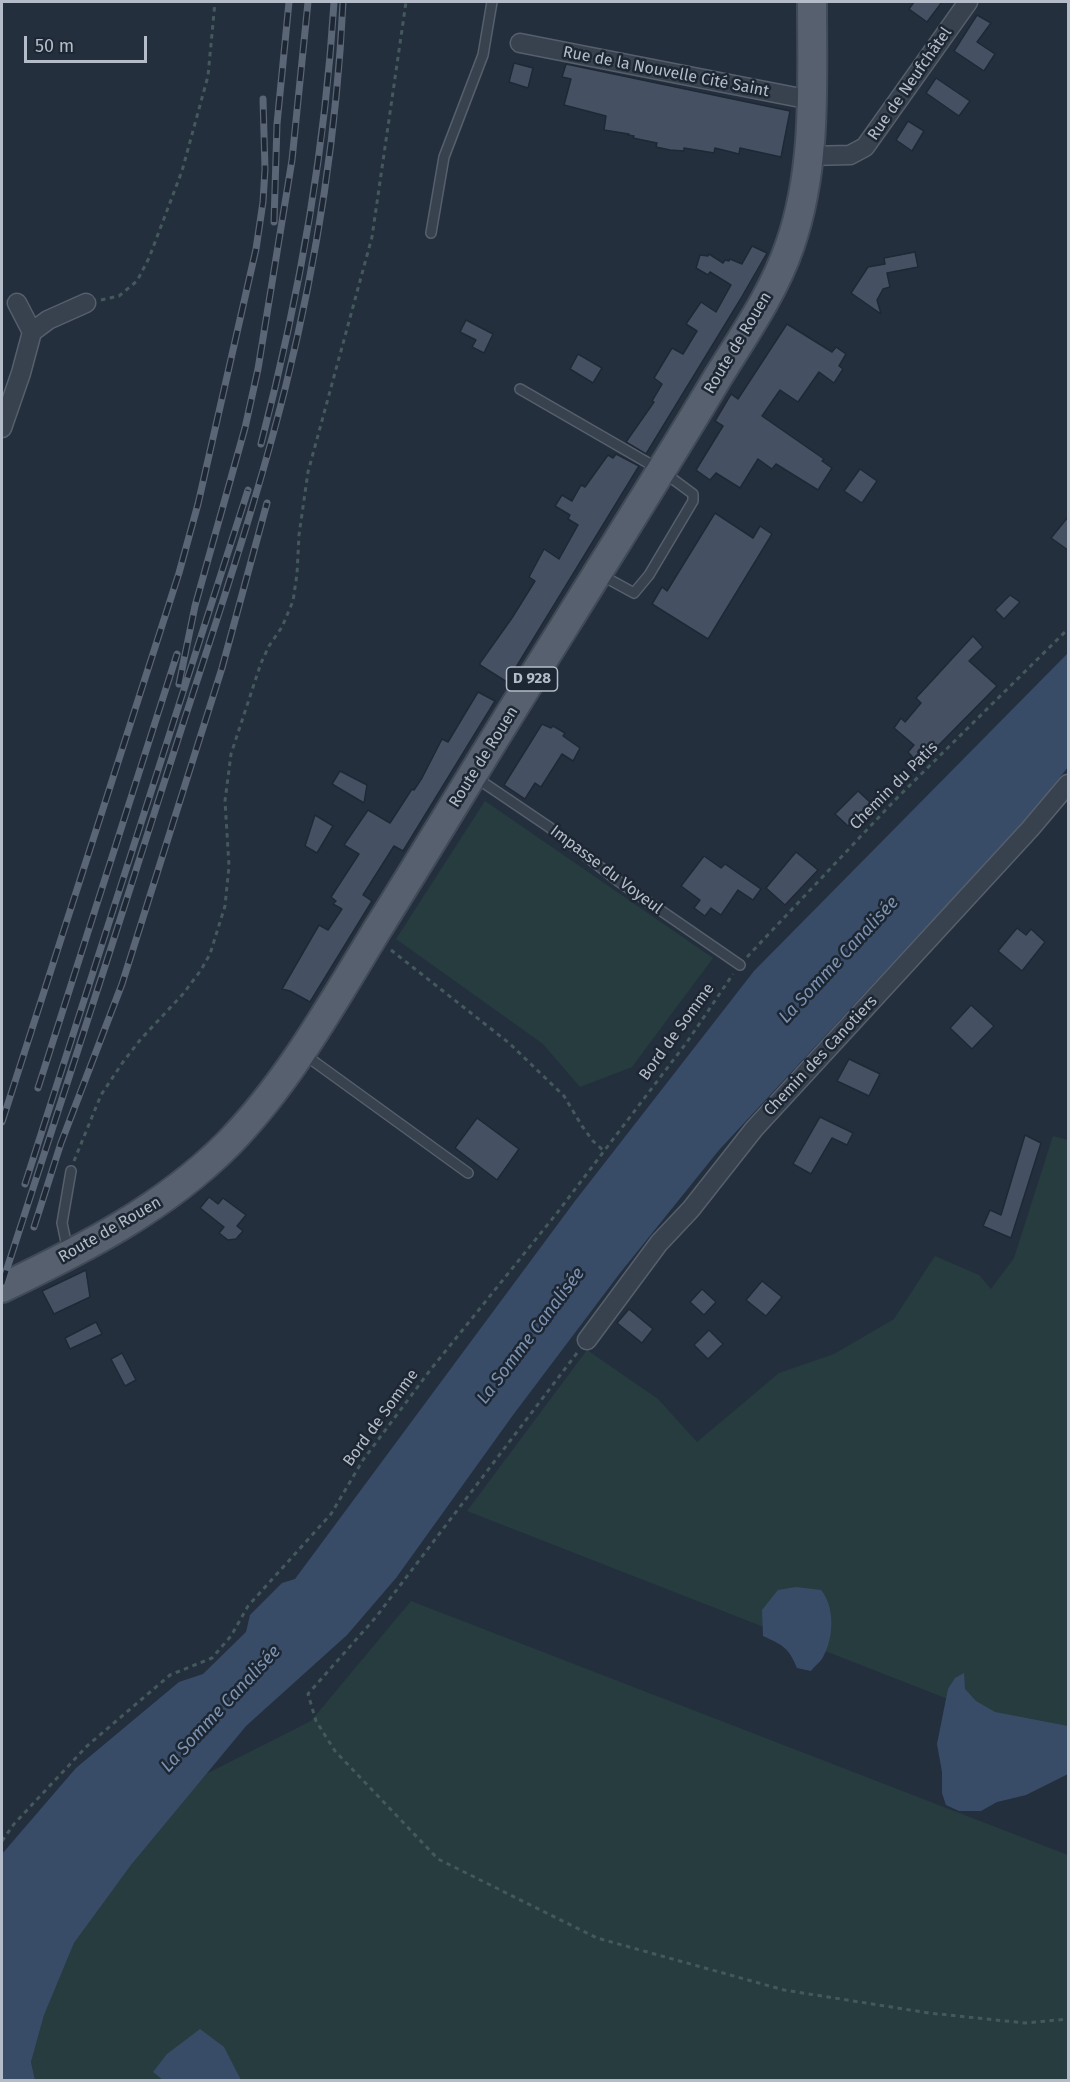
<!DOCTYPE html>
<html>
<head>
<meta charset="utf-8">
<style>
	body { margin:0 }
	#map { position:relative; width:1070px; height:2082px; overflow:hidden; background:#242f3e; font-family:"Fira Sans",sans-serif }
	canvas { display:block }
	.frame { position:absolute; inset:0; border:3px solid #b4bcc9; pointer-events:none }
	.scale { position:absolute; left:24px; top:36px; width:123px; height:27px; box-sizing:border-box; border:3px solid #b4bcc9; border-top:0; padding-left:8px; font-size:18px; line-height:21px; white-space:nowrap; color:#b4bcc9; -webkit-text-stroke:4px #1d2633; paint-order:stroke }
</style>
</head>
<body>
<div id="map">
<canvas width="1070" height="2082"></canvas>
<div class="frame"></div>
<div class="scale">50 m</div>
</div>
<script>
const c = document.querySelector('canvas').getContext('2d');
c.lineJoin = 'round';
function paint(path, color) {
  c.fillStyle = color;
  c.fill(path, 'evenodd');
}
function strokePath(path, color, width, dash) {
  c.strokeStyle = color;
  c.lineWidth = width;
  c.lineCap = dash ? 'butt' : 'round';
  c.setLineDash(dash || []);
  c.stroke(path);
}
function write(font, color, halo, rows, align = 'center') {
  c.font = font + ' "Fira Sans",sans-serif';
  c.lineWidth = 5;
  c.setLineDash([]);
  c.textBaseline = 'middle';
  c.strokeStyle = halo;
  c.fillStyle = color;
  for (const [text, x, y, turn = 0] of rows) {
    c.save();
    c.translate(x, y);
    c.rotate((+turn || 0) * Math.PI / 180);
    c.textAlign = isNaN(turn) ? turn : align;
    if (halo) c.strokeText(text, 0, 0);
    c.fillText(text, 0, 0);
    c.restore();
  }
}
const green = new Path2D(`
	M485,801L713,958L632,1067L580,1087L543,1044L396,939Z
	M1053,1136L1068,1140V1746L467,1511L587,1350L658,1399L697,1442L779,1373L834,1354L894,1319L935,1256L979,1275L991,1289L1014,1258Z
	M411,1601L1068,1855V2080H35L31,2062L44,2014L74,1943L131,1865L206,1774L311,1721Z`);
const water = new Path2D(`
	M1068,653V767L1032,813L719,1150L620,1273L513,1415L396,1578L347,1635L246,1726L131,1865L74,1943L44,2015L31,2062L35,2080H2V1854L76,1768L179,1682L203,1674L246,1632L250,1615L282,1583L295,1579L575,1201L754,971Z
	M796,1587L821,1590C835,1607 834,1638 823,1657C821,1662 814,1666 811,1671L797,1668C789,1648 783,1645 763,1636L762,1610L778,1590Z
	M964,1673L965,1689L976,1701L995,1712L1068,1726V1774L1026,1795L997,1802L981,1811H959L946,1805L942,1793V1772L937,1744L948,1689L955,1678Z
	M200,2029L224,2047L241,2080H163L153,2072L167,2054Z`);
const building = new Path2D(`
	M914,2H942L927,22L909,9Z
	M977,15L991,23L977,42L995,54L984,71L954,51Z
	M514,63L533,68L528,88L509,82Z
	M566,64L790,111L781,157L740,148L739,154L715,148L714,153L684,148V151L670,150L656,147L657,143L633,138L634,136L628,135L629,134L604,130L606,116L564,105L571,79L562,77Z
	M936,78L970,101L959,116L926,93Z
	M908,121L924,131L912,151L896,140Z
	M752,246L767,253L740,300L646,454L626,442L654,402L652,401L662,384L654,378L672,348L683,354L697,331L686,324L701,302L716,312L731,285L710,272L708,275L696,268L700,255L708,256L709,254L723,263L725,260L729,261L730,259L742,264Z
	M915,252L918,267L887,273L890,287L883,289L877,300L881,314L851,293L868,267L885,264L884,258Z
	M466,320L493,334L484,353L472,347L476,340L460,332Z
	M787,324L832,352L836,347L846,354L839,366L843,369L834,383L819,372L798,402L780,390L762,416L824,459L822,461L832,468L818,490L776,464L772,469L758,459L740,488L716,473L710,480L696,470L723,426L715,421L731,394L738,399Z
	M578,354L602,368L593,383L570,369Z
	M616,454L639,466L507,682L480,665V663L512,618L535,581L529,577L544,549L559,559L578,525L568,519L570,515L555,506L562,495L572,501L581,485L585,487L608,455L613,458Z
	M860,469L877,481L862,503L844,491Z
	M715,513L753,538L760,526L772,534L708,639L652,604L662,587L667,591Z
	M1068,517V550L1051,538Z
	M1010,595L1020,602L1004,619L995,610Z
	M973,636L983,647L969,661L997,686L932,752L929,750L917,762L908,752L914,745L894,728L901,718L905,722L921,703L916,698Z
	M478,692L495,701L403,851L394,846L363,895L372,901L310,1002L290,991L282,989L319,925L328,930L342,909L333,904L336,901L331,897L359,854L344,845L368,810L390,823L412,789L414,790L422,778L442,739L448,742Z
	M542,724L551,728L553,726L565,733L563,736L580,748L573,761L562,754L541,787L535,783L525,799L504,785Z
	M340,771L367,785L364,803L332,784Z
	M858,791L871,803L848,826L835,814Z
	M315,815L333,826L317,853L305,846Z
	M796,852L818,870L785,905L766,888Z
	M704,856L721,868L725,864L761,889L753,900L738,890L721,915L711,908L705,916L694,908L700,900L681,886Z
	M1017,928L1026,935L1031,929L1045,942L1022,971L998,951Z
	M971,1005L994,1026L972,1049L950,1028Z
	M849,1059L880,1074L869,1096L837,1081Z
	M820,1117L853,1133L847,1145L832,1138L811,1174L793,1164Z
	M477,1118L519,1149L497,1180L455,1148Z
	M1025,1135L1041,1143L1011,1238L983,1226L990,1210L1001,1215Z
	M209,1197L218,1204L223,1198L246,1215L237,1226L243,1231L236,1239L228,1240L219,1233L224,1227L200,1208Z
	M86,1270L90,1297L54,1314L42,1291Z
	M762,1281L782,1297L766,1316L746,1300Z
	M702,1289L716,1302L704,1315L690,1302Z
	M629,1309L653,1329L642,1343L617,1323Z
	M96,1322L102,1334L70,1349L65,1338Z
	M709,1330L723,1344L708,1359L694,1345Z
	M122,1353L136,1380L125,1386L111,1359Z`);
const path = new Path2D(`
	M101,300L119,296L137,281L149,258L182,171L208,76L215,2
	M391,950L509,1043L564,1096L582,1126L593,1141L604,1151
	M747,957L895,800L1068,629
	M74,1161L101,1095L123,1062L140,1040L183,994L201,970L210,954L225,906L229,866L225,801L231,754L261,663L269,646L282,627L293,601L297,574L299,535L308,472L372,237L406,2
	M577,1353L376,1617L308,1694L316,1721L335,1751L438,1859L597,1938L784,1990L929,2013L1025,2023L1068,2019
	M2,1841L14,1824L87,1746L170,1675L212,1658L231,1636L248,1606L331,1514L363,1460L431,1369L557,1213L687,1042L733,974`);
const service = new Path2D(`
	M431,233L444,157L483,55L492,2
	M520,389L662,471L693,494V501L649,575L634,593L601,575
	M475,777L549,827L618,881L740,965
	M305,1055L468,1173
	M68,1251L62,1223L71,1171`);
const minor = new Path2D(`
	M520,43L811,100
	M808,156L850,155L865,147L968,2
	M17,303L32,332
	M2,428L21,373L32,332L48,320L86,303
	M587,1340L659,1243L691,1209L754,1129L1030,829L1068,784`);
const primary = new Path2D(`
	M2,1288C83,1249 163,1209 228,1144C288,1083 332,1004 377,930C440,829 501,727 564,627C616,543 668,461 718,377C744,335 774,292 790,245C817,167 812,83 812,2`);
const rail = new Path2D(`
	M274,222L277,124L289,2
	M261,444C299,298 325,152 334,2
	M179,684L195,606L245,428L258,369L292,160L308,2
	M38,1088L177,654
	M2,1122L179,573L198,504L256,249L263,202L265,169L263,99
	M25,1184L248,490
	M34,1227L61,1143L122,984L222,668L267,503
	M2,1284C62,1099 122,915 181,730C218,616 257,501 286,385C317,260 337,130 343,2`);
const shields = [
	[532,679,51]
];
const shieldNames = [
	["D 928",532,679]
];
const streetNames = [
	["Rue de la Nouvelle Cité Saint",666,72,11],
	["Rue de Neufchâtel",910,84,-55],
	["Route de Rouen",738,343,-59],
	["Route de Rouen",484,757,-58],
	["Chemin du Patis",894,786,-45],
	["Impasse du Voyeul",606,870,37],
	["Bord de Somme",677,1032,-54],
	["Chemin des Canotiers",821,1056,-47],
	["Route de Rouen",110,1230,-30],
	["Bord de Somme",381,1418,-54]
];
const waterNames = [
	["La Somme Canalisée",839,960,-47],
	["La Somme Canalisée",531,1336,-53],
	["La Somme Canalisée",221,1709,-47]
];
paint(green, '#263c3f');
paint(water, '#394c67');
paint(building, '#455162');
strokePath(building, '#1f2835', 1.5);
strokePath(service, '#565f6c', 12);
strokePath(minor, '#565f6c', 21);
strokePath(primary, '#414a57', 32);
strokePath(path, '#44595c', 3, [4.5, 4.5]);
strokePath(service, '#38414e', 9);
strokePath(minor, '#38414e', 18);
strokePath(primary, '#56606e', 28);
strokePath(rail, '#5a6575', 7);
strokePath(rail, '#1d2633', 4.5, [14]);
for (const [x, y, w] of shields) {
  const box = new Path2D();
  box.roundRect(x - w / 2, y - 12, w, 24, 4.5);
  c.fillStyle = '#1d2633';
  c.fill(box);
  strokePath(box, '#b4bcc9', 1.5);
}
write('bold 15px', '#b4bcc9', null, shieldNames);
write('16px', '#b4bcc9', '#1d2633', streetNames);
write('italic 18px', '#7c92b1', '#1d2633', waterNames);
</script>
</body>
</html>
